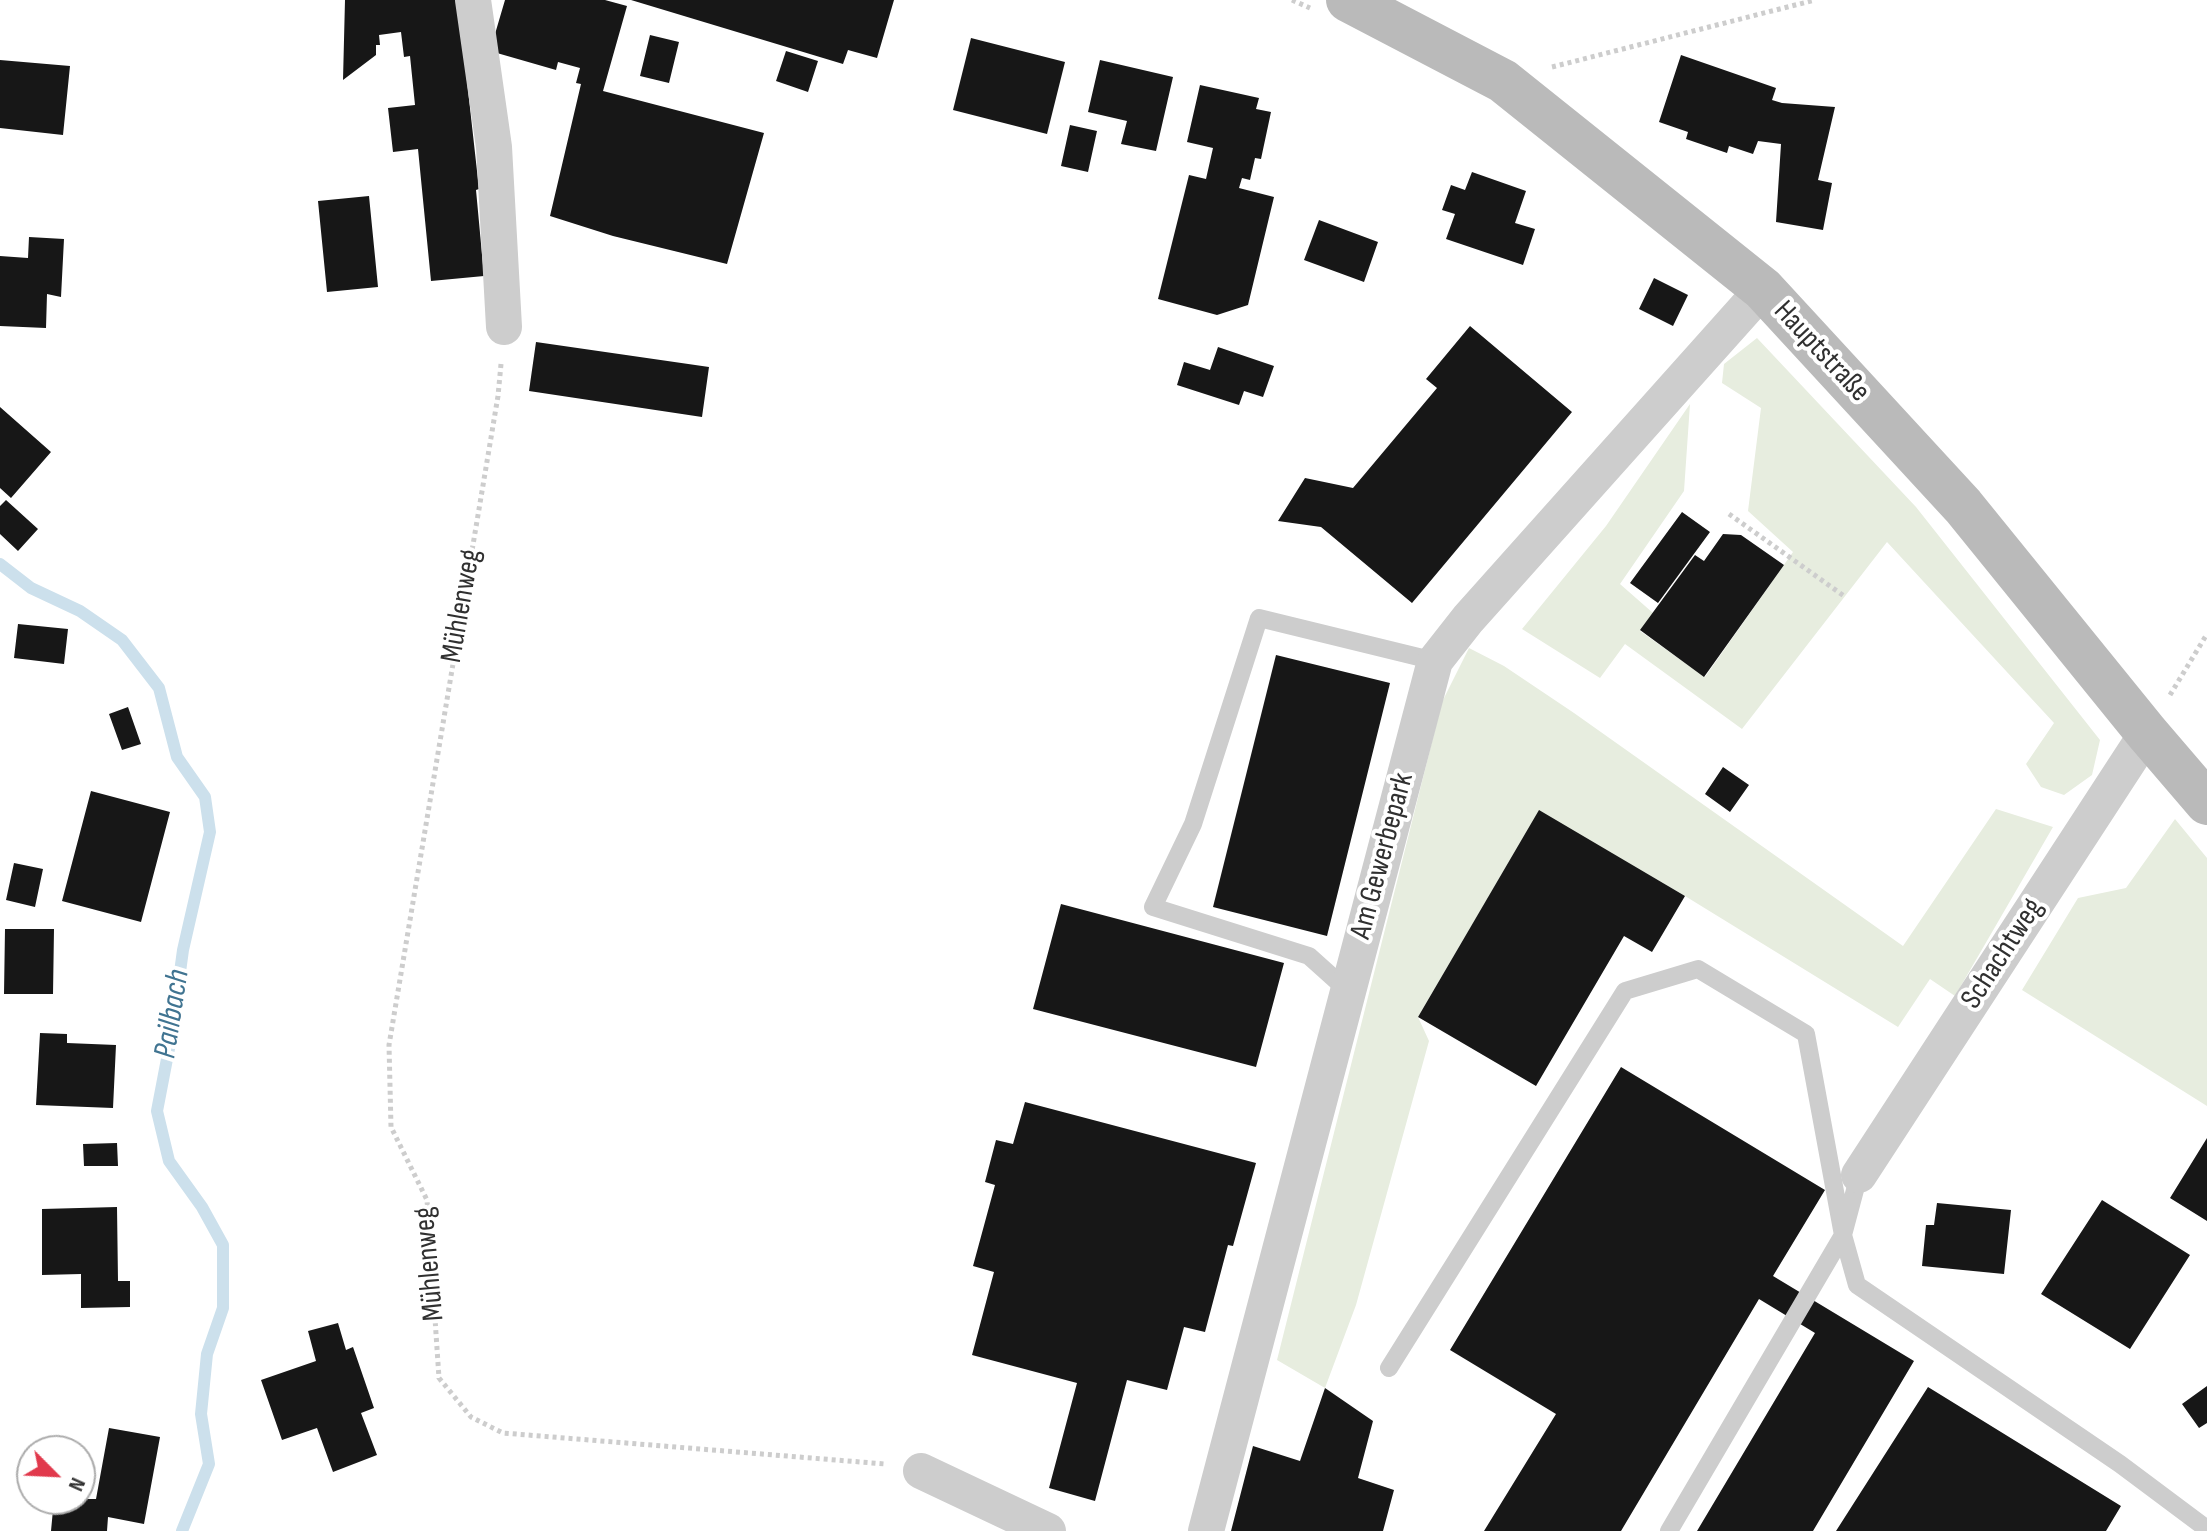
<!DOCTYPE html>
<html>
<head>
<meta charset="utf-8">
<style>
	body { margin:0 }
	#map { position:relative; width:2207px; height:1531px; overflow:hidden; background:#fff; font-family:"Sofia Sans Condensed",sans-serif }
	canvas { display:block }
	.north { position:absolute; left:16px; top:1435px; width:80px; height:80px; box-sizing:border-box; background:#fff; border:2px solid #acacac; border-radius:50%; rotate:114deg; font-size:22px; font-weight:700; line-height:32px; text-align:center; color:#303030 }
	.north::after { content:''; display:block; margin:auto; width:28px; height:36px; background:#e1394c; clip-path:polygon(50% 0,100% 100%,50% 72%,0 100%) }
</style>
</head>
<body>
<div id="map">
<canvas width="2207" height="1531"></canvas>
<div class="north">N</div>
</div>
<script>
const c = document.querySelector('canvas').getContext('2d');
c.lineJoin = 'round';
function paint(path, color) {
  c.fillStyle = color;
  c.fill(path, 'evenodd');
}
function strokePath(path, color, width, dash) {
  c.strokeStyle = color;
  c.lineWidth = width;
  c.lineCap = dash ? 'butt' : 'round';
  c.setLineDash(dash || []);
  c.stroke(path);
}
function write(font, color, halo, rows, align = 'center') {
  c.font = font + ' "Sofia Sans Condensed",sans-serif';
  c.lineWidth = 8;
  c.setLineDash([]);
  c.textBaseline = 'middle';
  c.strokeStyle = halo;
  c.fillStyle = color;
  for (const [text, x, y, turn = 0] of rows) {
    c.save();
    c.translate(x, y);
    c.rotate((+turn || 0) * Math.PI / 180);
    c.textAlign = isNaN(turn) ? turn : align;
    if (halo) c.strokeText(text, 0, 0);
    c.fillText(text, 0, 0);
    c.restore();
  }
}
const green = new Path2D(`
	M1757,338L1916,507L2100,740L2092,775L2064,795L2041,787L2026,764L2054,723L1887,542L1742,729L1625,644L1600,678L1522,629L1606,526L1690,404L1684,491L1620,584L1653,613L1640,631L1705,677L1793,552L1748,511L1761,408L1722,383L1724,364Z
	M1469,648L1504,666L1574,713L1903,946L1996,809L2053,827L1955,996L1930,979L1898,1027L1685,896L1539,811L1418,1017L1429,1041L1356,1305L1325,1388L1277,1360L1442,702Z
	M2175,819L2207,858V1106L2022,990L2078,898L2126,888Z`);
const stream = new Path2D(`
	M0,564L31,588L80,611L122,640L159,688L177,757L205,797L210,832L183,950L171,1038L157,1111L169,1161L202,1207L223,1245V1308L207,1354L201,1414L209,1464L182,1531`);
const building = new Path2D(`
	M345,0H458L479,189L476,190L484,276L431,281L418,149L393,152L388,108L415,105L410,56L404,57L401,32L379,35L380,45H376V55L343,80Z
	M505,0H605L627,6L603,91L764,133L727,264L613,236L550,216L581,84L576,83L580,68L558,62L556,70L490,51Z
	M631,0H894L877,58L848,50L843,64Z
	M650,35L679,42L669,83L640,76Z
	M971,38L1065,62L1047,134L953,110Z
	M786,51L818,61L808,92L776,81Z
	M1681,55L1776,88L1772,100L1782,103L1835,107L1818,180L1832,183L1823,230L1776,222L1781,144L1758,141L1753,154L1729,146L1727,153L1686,139L1688,132L1659,122Z
	M0,60L70,66L63,135L0,128Z
	M1100,60L1173,77L1156,151L1121,144L1127,121L1088,112Z
	M1200,85L1259,98L1256,109L1271,112L1261,159L1255,158L1250,180L1242,178L1239,188L1274,197L1248,305L1217,315L1158,299L1189,175L1206,179L1213,148L1187,142Z
	M1070,125L1097,131L1088,172L1061,166Z
	M1472,172L1526,191L1515,223L1535,229L1523,265L1446,239L1455,214L1442,210L1451,185L1465,190Z
	M369,196L378,287L327,292L318,201Z
	M1319,220L1378,242L1364,282L1304,260Z
	M29,237L64,239L61,297L47,294L46,328L0,326V256L28,258Z
	M1654,278L1688,295L1673,326L1639,309Z
	M1470,326L1572,412L1412,603L1321,527L1278,521L1305,478L1353,488L1437,388L1426,379Z
	M536,342L709,367L702,417L529,391Z
	M1218,347L1274,366L1263,397L1244,391L1239,405L1177,385L1184,362L1210,370Z
	M0,407L51,452L11,498L0,488Z
	M6,500L38,529L18,551L0,534V506Z
	M1682,512L1710,532L1658,603L1630,583Z
	M1723,534L1741,535L1784,565L1704,677L1640,630L1695,555L1704,561Z
	M18,624L68,629L64,664L14,658Z
	M1276,655L1390,683L1327,936L1213,907Z
	M128,707L141,744L122,750L109,714Z
	M1723,767L1749,785L1730,812L1705,794Z
	M91,791L170,812L141,922L62,901Z
	M1539,810L1685,896L1652,952L1624,936L1536,1086L1418,1017Z
	M14,863L43,869L35,907L6,900Z
	M1061,904L1284,963L1256,1067L1033,1009Z
	M5,929H54L53,994H4Z
	M40,1033L67,1034V1043L116,1045L113,1108L36,1105Z
	M1621,1067L1825,1190L1773,1276L1914,1361L1813,1531H1697L1815,1333L1759,1299L1621,1531H1484L1556,1414L1450,1350Z
	M1025,1102L1256,1163L1233,1246L1228,1245L1205,1332L1184,1327L1167,1390L1127,1380L1095,1501L1049,1488L1077,1383L972,1355L994,1272L973,1266L995,1185L985,1182L996,1140L1013,1144Z
	M2207,1138V1221L2170,1198Z
	M117,1143L118,1166H84L83,1144Z
	M2102,1200L2190,1255L2130,1349L2041,1294Z
	M1937,1203L2011,1210L2004,1274L1922,1266L1926,1225H1934Z
	M117,1207L118,1281H130V1307L81,1308V1274L42,1275V1209Z
	M338,1323L346,1350L353,1347L374,1408L361,1413L377,1455L333,1472L317,1428L282,1440L261,1380L316,1361L308,1331Z
	M2207,1386V1423L2199,1428L2182,1404Z
	M1928,1387L2121,1506L2106,1531H1836Z
	M1325,1388L1373,1421L1358,1478L1394,1490L1383,1531H1231L1253,1446L1300,1461Z
	M109,1428L160,1437L144,1524L108,1517L107,1531H51L54,1499H96Z`);
const path = new Path2D(`
	M1292,0L1310,8
	M1552,67L1815,0
	M501,364L498,396L389,1045L391,1127L427,1200L439,1378L471,1417L503,1433L885,1464
	M1729,514L1844,596
	M2170,695L2207,634`);
const service = new Path2D(`
	M1348,991L1309,956L1153,907L1193,824L1259,618L1435,661
	M1389,1368L1625,991L1698,969L1806,1034L1843,1235L1857,1285L2120,1464L2207,1529
	M1669,1531L1843,1235L1859,1175`);
const minor = new Path2D(`
	M473,0L494,147L504,327
	M1859,1175L2147,733
	M921,1471L1048,1531
	M1206,1531L1435,661L1468,619L1763,289`);
const secondary = new Path2D(`
	M1348,0L1503,81L1763,289L1963,506L2147,733L2207,803`);
const streetNames = [
	["Hauptstraße",1821,352,47],
	["Mühlenweg",462,606,-80],
	["Am Gewerbepark",1383,856,-75],
	["Schachtweg",2003,954,-57],
	["Mühlenweg",430,1264,-95]
];
const waterNames = [
	["Pailbach",173,1014,-81]
];
paint(green, '#e7eddf');
strokePath(stream, '#cce0ec', 12);
paint(building, '#171717');
strokePath(path, '#cdcdcd', 5, [4, 4]);
strokePath(service, '#cdcdcd', 18);
strokePath(minor, '#cdcdcd', 36);
strokePath(secondary, '#bababa', 44);
write('30px', '#303030', '#fff', streetNames);
write('italic 32px', '#407491', '#fff', waterNames);
</script>
</body>
</html>
